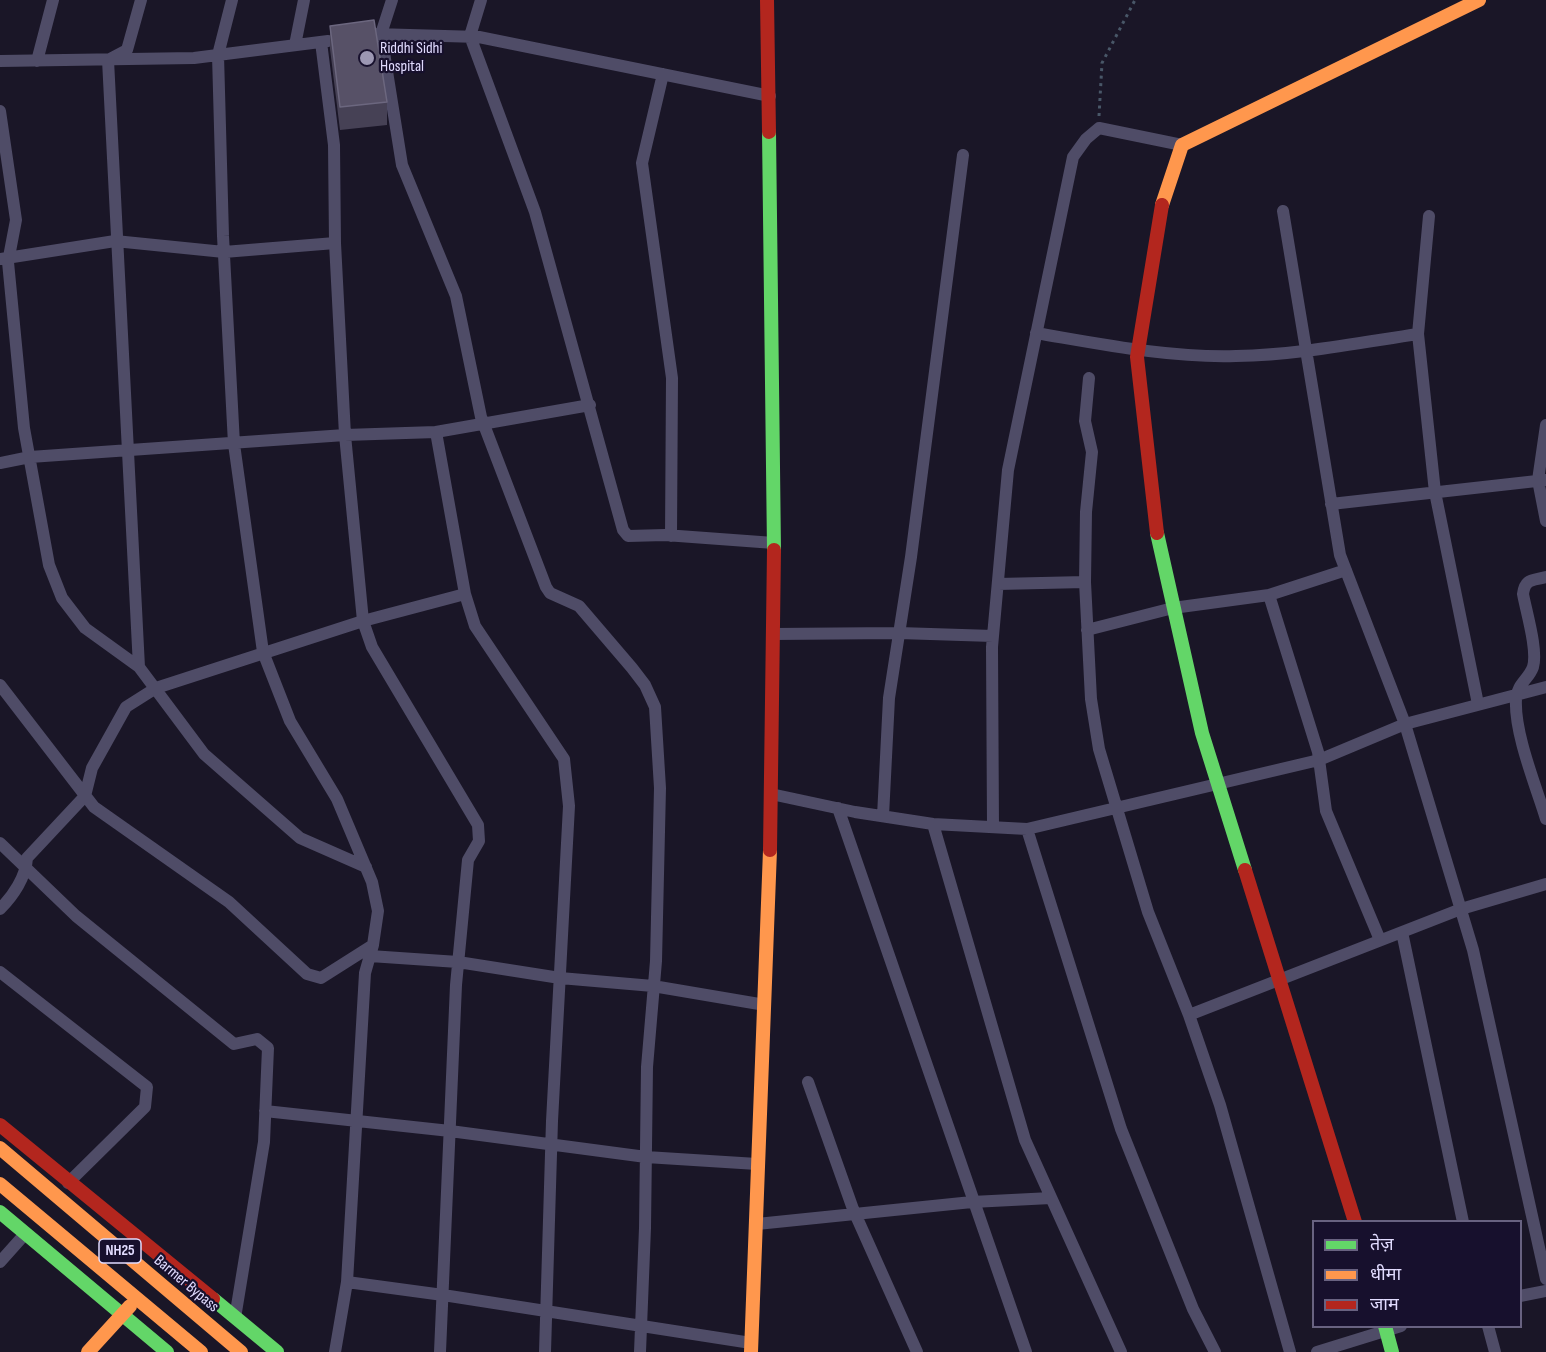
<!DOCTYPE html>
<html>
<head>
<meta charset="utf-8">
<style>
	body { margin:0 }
	#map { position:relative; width:1546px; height:1352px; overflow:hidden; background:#1a1627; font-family:"Sofia Sans Condensed","Noto Sans Devanagari",sans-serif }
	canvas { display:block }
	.legend { position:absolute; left:1312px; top:1220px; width:210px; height:108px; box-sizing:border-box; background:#17102d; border:2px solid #686281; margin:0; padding:8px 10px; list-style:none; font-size:18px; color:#e2dcff }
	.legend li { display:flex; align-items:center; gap:12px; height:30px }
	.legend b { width:30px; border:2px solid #686281 }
</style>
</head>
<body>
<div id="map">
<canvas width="1546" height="1352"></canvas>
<ul class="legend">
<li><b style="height:8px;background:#63d668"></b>तेज़</li>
<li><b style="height:8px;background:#ff974d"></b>धीमा</li>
<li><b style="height:8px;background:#b3261e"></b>जाम</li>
</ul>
</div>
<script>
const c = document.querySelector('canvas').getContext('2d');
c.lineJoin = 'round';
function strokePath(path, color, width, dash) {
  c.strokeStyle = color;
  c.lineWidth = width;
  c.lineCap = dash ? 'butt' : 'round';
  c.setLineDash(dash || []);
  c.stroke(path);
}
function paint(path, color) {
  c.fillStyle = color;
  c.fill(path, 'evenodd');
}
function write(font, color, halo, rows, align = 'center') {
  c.font = font + ' "Sofia Sans Condensed",sans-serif';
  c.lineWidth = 4.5;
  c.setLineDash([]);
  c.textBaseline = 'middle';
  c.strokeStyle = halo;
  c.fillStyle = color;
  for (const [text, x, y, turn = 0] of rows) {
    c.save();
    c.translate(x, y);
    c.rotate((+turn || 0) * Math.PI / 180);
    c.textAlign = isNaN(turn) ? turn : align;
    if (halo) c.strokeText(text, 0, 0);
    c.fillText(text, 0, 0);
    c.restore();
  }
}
const path = new Path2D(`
	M1099,116L1102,63L1135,0`);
const street = new Path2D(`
	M141,0L127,50L108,60L139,667L204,754L300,838L366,867
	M232,0L218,55L223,236L234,444L263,652L290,721L337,799L372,882L378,911L373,945L365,973L347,1282L335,1352
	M392,0L381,34L402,165L456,296L481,417L546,587L550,593L579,606L632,668L645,685L655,707L660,788L656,961L647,1067L645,1228L640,1352
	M481,0L470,36L535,212L623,530L628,536L665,535L774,543
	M375,34L479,37L770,96
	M321,42L334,145L335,243L345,435L363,621L372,647L478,825L479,841L468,860L456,985L440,1352
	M295,45L304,0
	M0,61L194,58L328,41
	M37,61L53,0
	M663,74L642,163L672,378L671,536
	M0,111L16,220L8,262L24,428L49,565L62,598L85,628L139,667
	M1283,211L1340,555L1405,724L1473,950L1546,1279
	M1429,216L1418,334L1435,492L1478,704
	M0,259L115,241L224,252L335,243
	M1036,333C1101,344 1169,358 1236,356C1297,355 1358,343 1418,334
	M1089,378L1085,421L1092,452L1086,512L1085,582L1091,699L1099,749L1148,912L1189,1015L1220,1105L1290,1352
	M1546,425L1538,480L1546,521
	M436,432L465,594L475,626L564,759L569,806L552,1121L545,1352
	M0,463L30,457L130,450L345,435L436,432L590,405
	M1331,504L1546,480
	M1546,577C1533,581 1525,578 1523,594C1526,611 1538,650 1533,667C1529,679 1517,684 1516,699C1514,733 1536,786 1546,819
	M998,584L1085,582
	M1269,595L1318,752L1326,811L1380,940
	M1087,630L1173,608L1269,595L1346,570
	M773,634L899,633L993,636
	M0,685L94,807L229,902L307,974L321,978L373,945
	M771,794L855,812L933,824L1027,829L1319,760L1405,724L1546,687
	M838,808L1026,1352
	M883,816L889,698L911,557L963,155
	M933,824L1025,1140L1121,1352
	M993,827L992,647L1008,470L1073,157L1086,139L1099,128L1182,145
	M1027,829L1121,1129L1193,1309L1215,1352
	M0,843L76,916L234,1044L257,1039L268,1048L264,1142L235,1318
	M0,909C13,896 26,877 27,858L85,796L92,768L126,707L156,688L363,621L465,594
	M1402,932L1463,1222
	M370,956L458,962L560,978L653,986L765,1005
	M0,972L147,1087L145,1107L68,1183
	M1189,1015L1461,909L1546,884
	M808,1082L853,1209L917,1352
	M265,1111L450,1131L646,1157L757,1164
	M757,1224L972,1202L1051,1198
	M0,1262L25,1234
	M347,1282L443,1295L751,1343
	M1520,1296L1546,1291
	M1488,1326L1495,1352
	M1317,1352L1401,1326`);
const fast = new Path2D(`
	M769,132L774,550
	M1157,533L1202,733L1245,870
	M0,1212L167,1352
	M213,1299L277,1352
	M1385,1326L1392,1352`);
const slow = new Path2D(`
	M1162,205L1182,145L1479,0
	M0,1148L241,1352
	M0,1184L201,1352
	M88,1352L130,1306
	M751,1352L770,850`);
const jam = new Path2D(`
	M767,0L769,132
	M1157,533L1137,357L1162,205
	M770,850L774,550
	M1245,870L1355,1222
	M0,1125L213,1299`);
const wall = new Path2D(`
	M330,26L387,102V125L340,130L330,49Z`);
const building = new Path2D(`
	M374,20L387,102L340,107L330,26Z`);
const markers = [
	[367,58,8,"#9c97b3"]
];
const shields = [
	[120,1251,42]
];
const shieldNames = [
	["NH25",120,1251]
];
const poiNames = [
	["Riddhi Sidhi",380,49],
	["Hospital",380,67]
];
const streetNames = [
	["Barmer Bypass",186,1284,40]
];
strokePath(path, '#495768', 3, [3, 4.5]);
strokePath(street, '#4f4c67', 12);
strokePath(fast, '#63d668', 14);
strokePath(slow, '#ff974d', 14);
strokePath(jam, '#b3261e', 14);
paint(wall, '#464155');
paint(building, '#575167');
strokePath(building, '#6c677f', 1.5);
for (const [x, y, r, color] of markers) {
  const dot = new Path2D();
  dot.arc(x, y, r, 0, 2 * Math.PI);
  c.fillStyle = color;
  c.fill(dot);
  strokePath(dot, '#17102d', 2);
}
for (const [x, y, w] of shields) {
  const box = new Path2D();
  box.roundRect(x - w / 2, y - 12, w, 24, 4.5);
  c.fillStyle = '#17102d';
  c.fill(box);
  strokePath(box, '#e2dcff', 1.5);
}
write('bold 15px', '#e2dcff', null, shieldNames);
write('16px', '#e2dcff', '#17102d', poiNames, 'left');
write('16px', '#e2dcff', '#17102d', streetNames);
</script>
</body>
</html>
